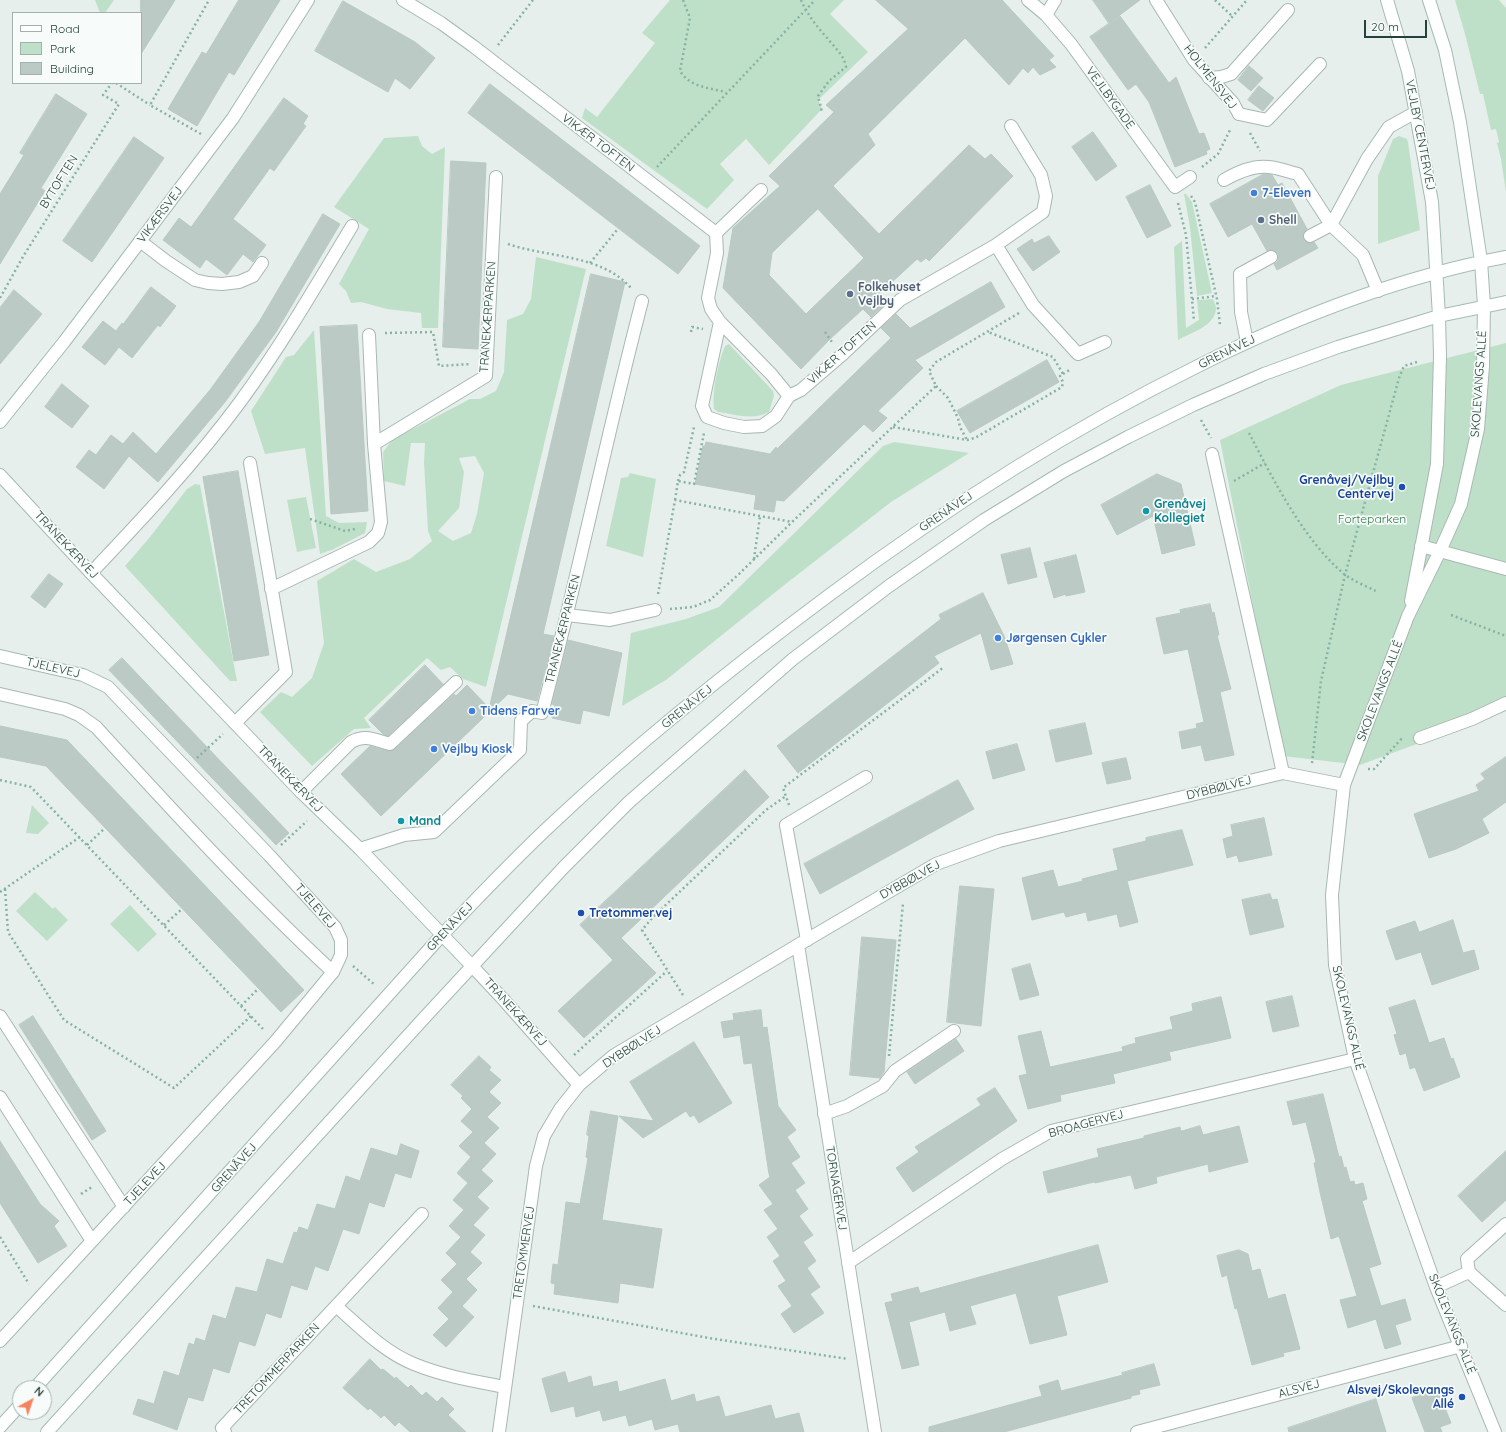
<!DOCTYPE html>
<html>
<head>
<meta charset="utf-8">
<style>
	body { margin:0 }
	#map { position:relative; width:1506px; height:1432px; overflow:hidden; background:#e6efeb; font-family:Quicksand,sans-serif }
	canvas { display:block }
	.legend { position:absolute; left:12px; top:12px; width:130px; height:72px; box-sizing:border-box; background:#f7fbf9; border:1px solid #a3b1ad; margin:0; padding:5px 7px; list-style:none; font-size:12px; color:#24423a }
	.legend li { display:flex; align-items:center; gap:8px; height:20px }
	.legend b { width:20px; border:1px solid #a3b1ad }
	.north { position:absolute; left:12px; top:1380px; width:40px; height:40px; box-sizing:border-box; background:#f7fbf9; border:1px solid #a3b1ad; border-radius:50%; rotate:40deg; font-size:11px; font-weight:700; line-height:16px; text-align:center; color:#24423a }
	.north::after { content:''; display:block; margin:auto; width:14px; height:18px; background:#f4845f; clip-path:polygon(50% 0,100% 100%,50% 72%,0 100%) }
	.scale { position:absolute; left:1364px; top:20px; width:63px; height:18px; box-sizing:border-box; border:2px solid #24423a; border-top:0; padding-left:5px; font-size:12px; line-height:14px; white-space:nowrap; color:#24423a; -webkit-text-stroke:3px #f7fbf9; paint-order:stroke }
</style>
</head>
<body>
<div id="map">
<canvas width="1506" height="1432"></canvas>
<ul class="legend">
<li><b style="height:5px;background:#fff"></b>Road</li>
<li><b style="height:11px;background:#bfe0c8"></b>Park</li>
<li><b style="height:11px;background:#bbcac4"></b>Building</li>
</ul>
<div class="north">N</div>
<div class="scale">20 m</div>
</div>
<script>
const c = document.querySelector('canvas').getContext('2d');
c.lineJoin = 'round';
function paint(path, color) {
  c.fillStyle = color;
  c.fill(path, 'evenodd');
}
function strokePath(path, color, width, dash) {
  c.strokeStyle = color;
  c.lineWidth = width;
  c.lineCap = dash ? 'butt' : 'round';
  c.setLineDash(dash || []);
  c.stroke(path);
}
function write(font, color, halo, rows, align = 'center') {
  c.font = font + ' Quicksand,sans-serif';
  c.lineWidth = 3.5;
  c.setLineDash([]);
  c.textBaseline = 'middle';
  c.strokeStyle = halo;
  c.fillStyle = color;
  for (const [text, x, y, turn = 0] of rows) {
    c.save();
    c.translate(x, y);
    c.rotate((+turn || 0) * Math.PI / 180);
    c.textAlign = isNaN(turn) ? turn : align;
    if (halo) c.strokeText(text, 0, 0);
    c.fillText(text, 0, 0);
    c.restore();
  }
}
const green = new Path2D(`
	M95,0H114L105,13H100Z
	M670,0H844L830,14L868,52L818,100L822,109L769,165L746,139L720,164L734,180L707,209L582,118L585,108L597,117L655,43L642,33Z
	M1455,0H1499L1506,8V192L1501,159L1497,143L1499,142L1496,129L1491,130L1483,94H1480L1465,34Z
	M418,136L422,146L432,154L445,147L438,328H422L421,313L387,309L361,302L351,303L346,291L339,284L369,229L334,207L384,138Z
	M1399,136L1407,139L1408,142L1420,230L1378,244V176L1393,139Z
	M1184,194H1186L1192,202L1212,293L1197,296L1190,227Z
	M1182,241L1186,328L1199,320L1197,300L1213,299C1214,302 1216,305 1216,308C1216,326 1190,333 1178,340L1174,247Z
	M536,257L586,269L486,687L463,679L450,667L441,670L427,658L364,718L371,728L354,729L312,766L260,712L281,692L292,697L312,678L324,643L317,581L354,559L376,572L410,559L432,541L428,531L424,462L425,443H411L405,486L384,481L383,452L392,440L470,399H480L496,391L504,372L507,320L523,314L531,299ZM475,456L484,473L477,514L471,533L453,541L438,531L459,508L464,472L459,458Z
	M314,330L326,516L339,523L367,522L365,533L334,549L320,554L305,448L265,454L251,411L286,357L294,355Z
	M1506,343V711L1360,765L1283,756L1220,440L1341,385Z
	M729,344L773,391L774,396L769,412C753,421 735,414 718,412L714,409C712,391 718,363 725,346Z
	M894,442L969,453L891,502L783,586L666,680L622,706L631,633L686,619L719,607L883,446Z
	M630,473L656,479L643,557L606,546L621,478L628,477Z
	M195,484L200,485L237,681H230L125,566L150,537L187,489Z
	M306,497L316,548L297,552L287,500Z
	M32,805L49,823L38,834L26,833Z
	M35,892L53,909L55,907L68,920L47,941L16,911Z
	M130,905L157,934L138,952L110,924Z`);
const building = new Path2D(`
	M141,0H175L141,54Z
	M239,0H280L234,75L229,72L197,126L168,109L202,52L206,54Z
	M876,0H1002L1054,56L1049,60L1056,67L1040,75L1033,67L1028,73L1023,68L1009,85L965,38L868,134L875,145L833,186L879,234L969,145L985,159L991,154L1013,176L929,261L926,258L921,262L917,259L877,296L885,304L871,317L863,309L830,339L801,369L723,288L733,228L780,186L769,176L834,112L826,105L908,29ZM818,209L864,258L806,314L769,275L772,253Z
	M1093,0H1140L1109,23Z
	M343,1L415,42L435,58L410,89L395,78L388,92L315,51Z
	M1120,16L1169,83L1176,77L1199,134L1204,133L1210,149L1206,151L1207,154L1175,167L1149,102L1136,84L1128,90L1090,37Z
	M1249,66L1263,78L1251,91L1238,80Z
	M490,84L700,246L678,274L468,113Z
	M1259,86L1274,98L1263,111L1248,100Z
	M56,94L87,114L41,188L45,191L0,264V194L24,155L20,153Z
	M284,98L308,116L303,124L306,126L274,171L270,168L233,219L266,245L253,262L243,254L227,275L206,259L200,268L163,240L179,218L191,227Z
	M1093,132L1117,166L1096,181L1072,147Z
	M134,137L164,158L92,262L63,241Z
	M451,161L486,163L478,349L443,347Z
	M1264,174L1272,175L1278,185L1282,183L1307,229L1303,235L1304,240L1309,243L1314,242L1318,248L1277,270L1274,264L1278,261V254L1272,250L1267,251L1252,224L1228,237L1210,204Z
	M1150,185L1171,226L1147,238L1126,197Z
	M323,214L340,224L276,332L225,402L158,482L129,456L104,489L76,467L89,450L96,455L111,435L123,444L133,432L156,454L210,390L259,322Z
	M1049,236L1060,252L1033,271L1017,249L1032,239L1034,243Z
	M591,274L625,282L543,634L554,636L537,701L508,694L381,816L341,774L370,746L388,751L395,749L454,694L456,696L467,685L489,708Z
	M991,282L1005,307L915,360L923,368L878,411L887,418L873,432L864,424L784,501L776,500L774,512L754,509L756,495L695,484L703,446H705L706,442L770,454L776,447L777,449L891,338L881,328L896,314L910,328Z
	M151,287L176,306L160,327L158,325L132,358L119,347L105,365L82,347L103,321L116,331L122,323L123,324Z
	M14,290L42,314L0,364V308Z
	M357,325L368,511L331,514L320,327Z
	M1047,360L1059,382L970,433L957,411Z
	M62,384L89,406L72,428L45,407Z
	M238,471L269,655L234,661L203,477Z
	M1157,474L1181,484L1195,545L1162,554L1153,516L1117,535L1101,505Z
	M1030,548L1037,577L1008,584L1001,555Z
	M1076,555L1085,592L1066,596V594L1054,598L1044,563Z
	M49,574L63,584L45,608L31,597Z
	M983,593L1005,638L1013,664L991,670L981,633L934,656L939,663L798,773L777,746L941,619L939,615Z
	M1210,604L1212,613L1214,612L1219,635H1217L1231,689L1220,692L1234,755L1205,761L1201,745L1182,749L1179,732L1197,728L1196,724L1204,722L1188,649L1164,654L1156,618L1181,613L1180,610Z
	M568,640L622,653L609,716L583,710L580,724L552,718L555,705L552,704Z
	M122,658L289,833L276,845L109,670Z
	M425,665L443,684L388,736L383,734L369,720Z
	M1085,723L1092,754L1056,762L1049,731Z
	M0,726L67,740L304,990L281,1012L46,766L0,757Z
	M1017,744L1025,770L993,779L986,752Z
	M1506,757V802L1482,819L1489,833L1456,849L1429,858L1414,814L1479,791L1476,785L1485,779L1481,774Z
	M1126,758L1131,779L1107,784L1102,763Z
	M745,770L769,797L621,938L656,973L584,1038L558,1011L613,960L580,925Z
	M958,780L974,809L820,894L804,864Z
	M1264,818L1272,855L1239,862L1237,855L1227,858L1223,839L1233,836L1231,825Z
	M1182,830L1193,865L1127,881L1138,922L1120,927L1117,914L1088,921L1086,912L1066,917L1064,912L1032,920L1022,878L1053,870L1058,887L1083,881L1082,879L1118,870L1113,849L1146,841V838Z
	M960,886L994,889L981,1026L947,1022Z
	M1270,894L1272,900L1277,899L1284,927L1250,935L1242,900Z
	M1453,920L1463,953L1474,950L1479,969L1432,985L1421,952L1396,960L1386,931L1415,921L1419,932Z
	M862,937L896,940L884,1072L880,1078L850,1075Z
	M1030,964L1039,995L1020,1000L1012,969Z
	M1292,996L1299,1026L1273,1032L1266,1002Z
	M1221,997L1231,1038L1169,1052L1171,1060L1113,1074L1115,1083L1060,1095L1061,1101L1028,1109L1019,1076L1027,1074L1018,1036L1041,1031L1050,1067L1123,1051L1122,1047L1136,1043L1135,1038L1173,1029L1170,1017L1193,1011L1192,1004Z
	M1415,1000L1429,1043L1444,1038L1451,1059L1453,1058L1460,1077L1424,1091L1415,1067L1410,1069L1406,1053L1400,1055L1394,1035L1397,1034L1389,1008Z
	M761,1010L763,1028L767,1027L778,1106L796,1130L787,1137L800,1157L791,1163L805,1183L795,1190L808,1209L799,1216L813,1235L803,1242L816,1261L807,1268L820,1287L810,1294L824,1313L794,1333L781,1314L792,1306L778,1286L786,1281L773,1261L780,1256L767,1237L778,1229L764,1210L773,1204L759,1185L770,1177L769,1174L752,1063L744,1064L740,1035L724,1038L721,1022L734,1020L733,1014Z
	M33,1016L106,1131L92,1140L19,1025Z
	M956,1039L964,1051L915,1084L907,1072Z
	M694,1042L732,1103L699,1123L694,1115L690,1117L686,1111L643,1138L619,1116L654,1121L630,1082Z
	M479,1056L491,1067L489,1070L501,1080L489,1092L501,1103L487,1117L499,1128L484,1143L496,1154L481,1170L493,1181L477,1197L489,1208L473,1225L485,1235L470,1252L482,1263L466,1279L477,1290L462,1306L474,1317L446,1347L433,1335L449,1319L438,1308L453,1292L441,1280L457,1264L446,1253L461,1237L449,1226L464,1210L453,1200L468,1183L457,1173L471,1157L459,1146L473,1132L461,1121L472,1109L461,1098L463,1096L451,1085Z
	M995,1088L1017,1121L913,1192L896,1168L919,1152L915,1147L981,1105L977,1099Z
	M1323,1094L1339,1157L1341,1156L1344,1168L1346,1167L1350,1182L1354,1181L1355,1185L1363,1183L1367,1199L1362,1201L1381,1264L1369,1268L1381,1306L1405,1299L1411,1320L1395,1325L1401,1344L1385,1349L1376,1319L1348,1328L1340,1300L1357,1296L1339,1236L1331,1239L1320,1192L1314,1163L1316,1162L1306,1122L1293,1125L1287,1102Z
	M591,1111L618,1116L602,1220L662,1229L653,1288L620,1283L618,1303L554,1294L555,1284L551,1283L553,1264L558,1265L566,1202L580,1204L588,1158L586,1157L589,1136L587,1135Z
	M1200,1126L1203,1135L1239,1126L1248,1162L1209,1172L1208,1164L1156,1177L1157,1183L1135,1189L1131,1175L1095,1183L1094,1182L1048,1193L1043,1172L1099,1157L1097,1149L1144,1138V1136L1180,1127L1181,1131Z
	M0,1141L40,1204L59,1221L54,1226L67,1246L38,1263L0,1203Z
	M401,1144L419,1151L411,1178L395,1173L384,1207L369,1202L359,1234L343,1229L328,1271L315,1266L307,1290L291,1285L281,1318L266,1313L255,1346L239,1341L229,1373L213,1368L203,1401L188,1397L177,1430L133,1414L138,1399L154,1404L164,1371L179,1376L189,1343L194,1345L196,1338L205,1341L213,1315L226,1319L236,1287L257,1292L267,1259L283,1264L294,1232L297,1233L299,1227L308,1230L317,1204L335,1209L346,1176L360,1181L371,1148L397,1156Z
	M1506,1151V1200L1482,1222L1458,1196Z
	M1098,1245L1108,1282L1057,1296L1067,1335L1030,1344L1016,1293L970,1306L976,1324L950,1331L945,1312L909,1322L919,1365L902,1369L885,1303L893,1301L891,1294L918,1287L920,1293Z
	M1239,1250L1248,1254L1252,1271L1260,1269L1268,1299L1285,1294L1300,1349L1283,1353L1284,1356L1252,1365L1237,1308L1235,1309L1227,1275L1222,1277L1217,1256Z
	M370,1359L381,1370L383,1369L395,1379L396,1377L408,1388L411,1385L422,1396L426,1392L437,1402L442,1397L454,1409L448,1415L466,1432H410L399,1422L395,1426L384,1415L381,1418L370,1408L368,1410L343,1388Z
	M1154,1364L1160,1385L1139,1390L1140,1394L1131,1396V1398L1004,1432H929V1427L1042,1396L1039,1386L1058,1380L1061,1391L1123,1375L1122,1373Z
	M565,1372L568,1383L591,1376L593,1387L617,1381L619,1392L665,1379L671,1401L694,1394L696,1402L719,1396L725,1417L771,1405L775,1419L799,1413L804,1432H680L678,1424L655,1430L652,1419L629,1426L626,1415L603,1421L600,1410L576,1417L574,1406L551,1412L542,1379Z
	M1437,1388L1451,1423L1440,1427L1442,1432H1425L1412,1398Z
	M1376,1399L1386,1432H1289L1288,1428Z`);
const path = new Path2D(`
	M683,0L690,18L680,71C690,87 709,88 726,92
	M801,0C807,14 817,27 828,39C835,48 844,55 846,67L829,81L818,96L822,112
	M1215,0L1232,16
	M498,45L533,0
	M1205,48L1247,0
	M116,83L150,105
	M1250,133L1260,151
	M201,134L150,105L209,0
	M657,167L815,0
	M1202,167L1218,154L1231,128
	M1191,196L1195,202L1217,299L1220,325
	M1178,203L1186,235L1194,321
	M508,244C549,258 601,254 631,288
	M590,263L617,230
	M0,298L24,255L119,104L103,95L112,83
	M1192,299L1216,296
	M691,332L692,327L703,329
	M825,332L832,342
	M385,333L433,332L439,366L471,364
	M1063,374L1071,369
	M936,386L948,398L958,418L960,427L967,440
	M1201,420L1211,438
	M893,427L967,440L975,438L1062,387L1063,382L1060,376L1063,374L1053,357L988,332
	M1249,433C1274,481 1303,539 1344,574C1353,581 1366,586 1376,591
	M678,481L680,475L684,472L694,427
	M1234,481L1265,463
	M675,500L678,481L694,484L704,433
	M310,519L345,531L355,529
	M754,559L760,516
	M658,594L675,500L792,522
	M670,609L693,607L710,600L738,575L792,522L936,386L929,371L936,362L1019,313
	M1451,615L1506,636
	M197,758L223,734
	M1312,763L1321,681L1345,575L1399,378L1404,366L1417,362
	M1368,769H1374L1403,737
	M0,780L31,787L264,1030
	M789,805L783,788L944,667
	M87,845L105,828
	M281,845L307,821
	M5,889L8,932L64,1020L174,1088L251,1016
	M0,892L80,837
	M164,925L182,909
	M353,966L375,985
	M683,995L642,930L653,917L766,810L786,796
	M241,1006L258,989
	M574,1055L667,971
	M889,1056L903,903
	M81,1194L92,1187
	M0,1237L29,1284
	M533,1306L709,1338L848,1359`);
const lane = new Path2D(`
	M1209,78L1221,77L1231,74L1288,10
	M1239,114L1267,120L1320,64
	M1224,180C1238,172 1253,165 1269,167C1279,168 1289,172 1298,174L1331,225L1363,255L1378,291
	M716,233L761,190
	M1310,236L1331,225L1367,159L1389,127L1416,112
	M140,241L166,261L195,280L208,283L222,284L239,282L253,276L262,263
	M1247,342L1241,312L1240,274L1271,257
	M91,573C143,518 195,463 240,402C281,346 316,286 352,226
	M567,615L610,620L655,610
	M0,694L65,709L79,715L96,727C173,811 250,895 333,972
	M301,792L351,742C366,734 374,740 390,744L456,682
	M807,940L786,825L866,777
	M0,1016L124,1207
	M824,1114L847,1106L883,1086L895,1071L954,1031
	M1469,1272L1467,1259L1506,1224`);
const street = new Path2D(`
	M403,0L441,23L473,46L716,233L717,253L708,298L711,309L720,322L771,374L789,396L801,390L843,354L900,300L996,245L1043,212L1046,196L1041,175L1011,126
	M1028,0L1046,15L1071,44L1175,187L1190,177
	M1156,0L1194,60L1233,103L1239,114
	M1046,15L1055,0
	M996,245L1033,305L1078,354L1105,342
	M1484,306L1483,366L1478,429L1461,504L1440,551L1408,616L1344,785L1332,895L1335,965L1355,1059L1436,1287L1495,1432
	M720,322L702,406L707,417L724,423L744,427L762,426L776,416L789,396
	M374,444L486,376L496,177
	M1212,454L1283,773
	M1421,546L1506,569
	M271,589L369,542L378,533L381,522L374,444L369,335
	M1411,601L1437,464L1440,356L1439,316
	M0,656L83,675L108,687L269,855L335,927L341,940V955L333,972L275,1042L92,1241L0,1097
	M235,723L286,672L250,463
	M1420,738L1472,719L1506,703
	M360,849L404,835L434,832L520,750L521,721L532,711L542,713C578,577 606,438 642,301
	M798,945L875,1432
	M472,966L503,999L579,1085
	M848,1263L1002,1159L1051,1131L1355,1059
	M1436,1287L1469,1272L1506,1305
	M336,1306C360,1327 384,1352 414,1364C443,1376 474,1381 505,1387
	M0,1341L92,1241
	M225,1432L222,1428L422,1214
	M499,1432L536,1166L544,1136L560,1109L579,1085L613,1056L798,945L936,864L999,841L1283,773L1344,785
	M1137,1432L1461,1346`);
const secondary = new Path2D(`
	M1387,0L1408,71L1432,202L1439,316
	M1429,0L1445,50L1460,122L1481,261L1484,306
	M0,422L64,342L233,118L308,0
	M0,475L91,573L301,792L360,849L472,966
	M35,1388L442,935C479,896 516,857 555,821C641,740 734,666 828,596C946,508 1066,431 1198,366C1296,317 1399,277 1506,257
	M0,1427L20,1405
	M47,1432L425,1017L564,867L629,802L793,659L889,586L984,520L1064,471L1128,437L1193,405L1264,374L1338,347L1439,316L1506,302`);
const markers = [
	[1254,193,4,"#3f7fe0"],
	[1261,220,4,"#5c6f8a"],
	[850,294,4,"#5c6f8a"],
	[1402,487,4,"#1a4fb4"],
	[1146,511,4,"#0f9aa8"],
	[998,638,4,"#3f7fe0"],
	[472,711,4,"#3f7fe0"],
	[434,749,4,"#3f7fe0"],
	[401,821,4,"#0f9aa8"],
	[581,913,4,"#1a4fb4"],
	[1462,1397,4,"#1a4fb4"]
];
const streetNames = [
	["HOLMENSVEJ",1210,77,52],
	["VEJLBYGADE",1110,98,54],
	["VEJLBY CENTERVEJ",1420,135,79],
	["VIKÆR TOFTEN",598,143,37],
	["BYTOFTEN",59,182,-58],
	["VIKÆRSVEJ",160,215,-53],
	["TRANEKÆRPARKEN",488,317,-86],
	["GRENÅVEJ",1227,352,-26],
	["VIKÆR TOFTEN",842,353,-42],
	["SKOLEVANGS ALLÉ",1479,384,-86],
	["GRENÅVEJ",946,512,-34],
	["TRANEKÆRVEJ",66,545,47],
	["TRANEKÆRPARKEN",563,629,-76],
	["TJELEVEJ",53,668,13],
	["SKOLEVANGS ALLÉ",1380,691,-69],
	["GRENÅVEJ",687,707,-39],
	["TRANEKÆRVEJ",290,779,46],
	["DYBBØLVEJ",1219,788,-14],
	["DYBBØLVEJ",910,880,-29],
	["TJELEVEJ",315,906,49],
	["GRENÅVEJ",450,927,-47],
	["TRANEKÆRVEJ",515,1012,48],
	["SKOLEVANGS ALLÉ",1348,1018,77],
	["DYBBØLVEJ",632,1047,-33],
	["BROAGERVEJ",1086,1124,-15],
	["GRENÅVEJ",234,1168,-48],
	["TJELEVEJ",145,1184,-47],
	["TORNAGERVEJ",836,1188,81],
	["TRETOMMERVEJ",524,1253,-82],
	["SKOLEVANGS ALLÉ",1452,1324,68],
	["TRETOMMERPARKEN",277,1369,-47],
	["ALSVEJ",1299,1389,-15]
];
const shopNames = [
	["7-Eleven",1262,193],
	["Jørgensen Cykler",1006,638],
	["Tidens Farver",480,711],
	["Vejlby Kiosk",442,749]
];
const serviceNames = [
	["Shell",1269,220],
	["Folkehuset",858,287],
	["Vejlby",858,301]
];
const transitNames = [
	["Grenåvej/Vejlby",1394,480],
	["Centervej",1394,494],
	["Tretommervej",589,913,"left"],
	["Alsvej/Skolevangs",1454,1390],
	["Allé",1454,1404]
];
const cultureNames = [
	["Grenåvej",1154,504],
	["Kollegiet",1154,518],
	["Mand",409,821]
];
const parkNames = [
	["Forteparken",1372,519]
];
paint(green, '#bfe0c8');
paint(building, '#bbcac4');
strokePath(building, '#b8c9c2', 1);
strokePath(lane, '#a8b8b2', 14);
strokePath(street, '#a8b8b2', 14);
strokePath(secondary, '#a4bbb3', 14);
strokePath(path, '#86b3a5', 2.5, [2, 3]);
strokePath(lane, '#fff', 12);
strokePath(street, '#fff', 12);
strokePath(secondary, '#fff', 12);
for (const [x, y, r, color] of markers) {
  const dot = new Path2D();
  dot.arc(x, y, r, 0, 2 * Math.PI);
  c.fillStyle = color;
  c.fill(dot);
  strokePath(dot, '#f7fbf9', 1.5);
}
write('12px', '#24423a', '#f7fbf9', streetNames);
write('bold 12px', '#366cbe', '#f7fbf9', shopNames, 'left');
write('bold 12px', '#4e5e75', '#f7fbf9', serviceNames, 'left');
write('bold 12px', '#164399', '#f7fbf9', transitNames, 'right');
write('bold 12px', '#0d838f', '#f7fbf9', cultureNames, 'left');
write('12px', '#2d7a4b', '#f7fbf9', parkNames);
</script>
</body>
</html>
